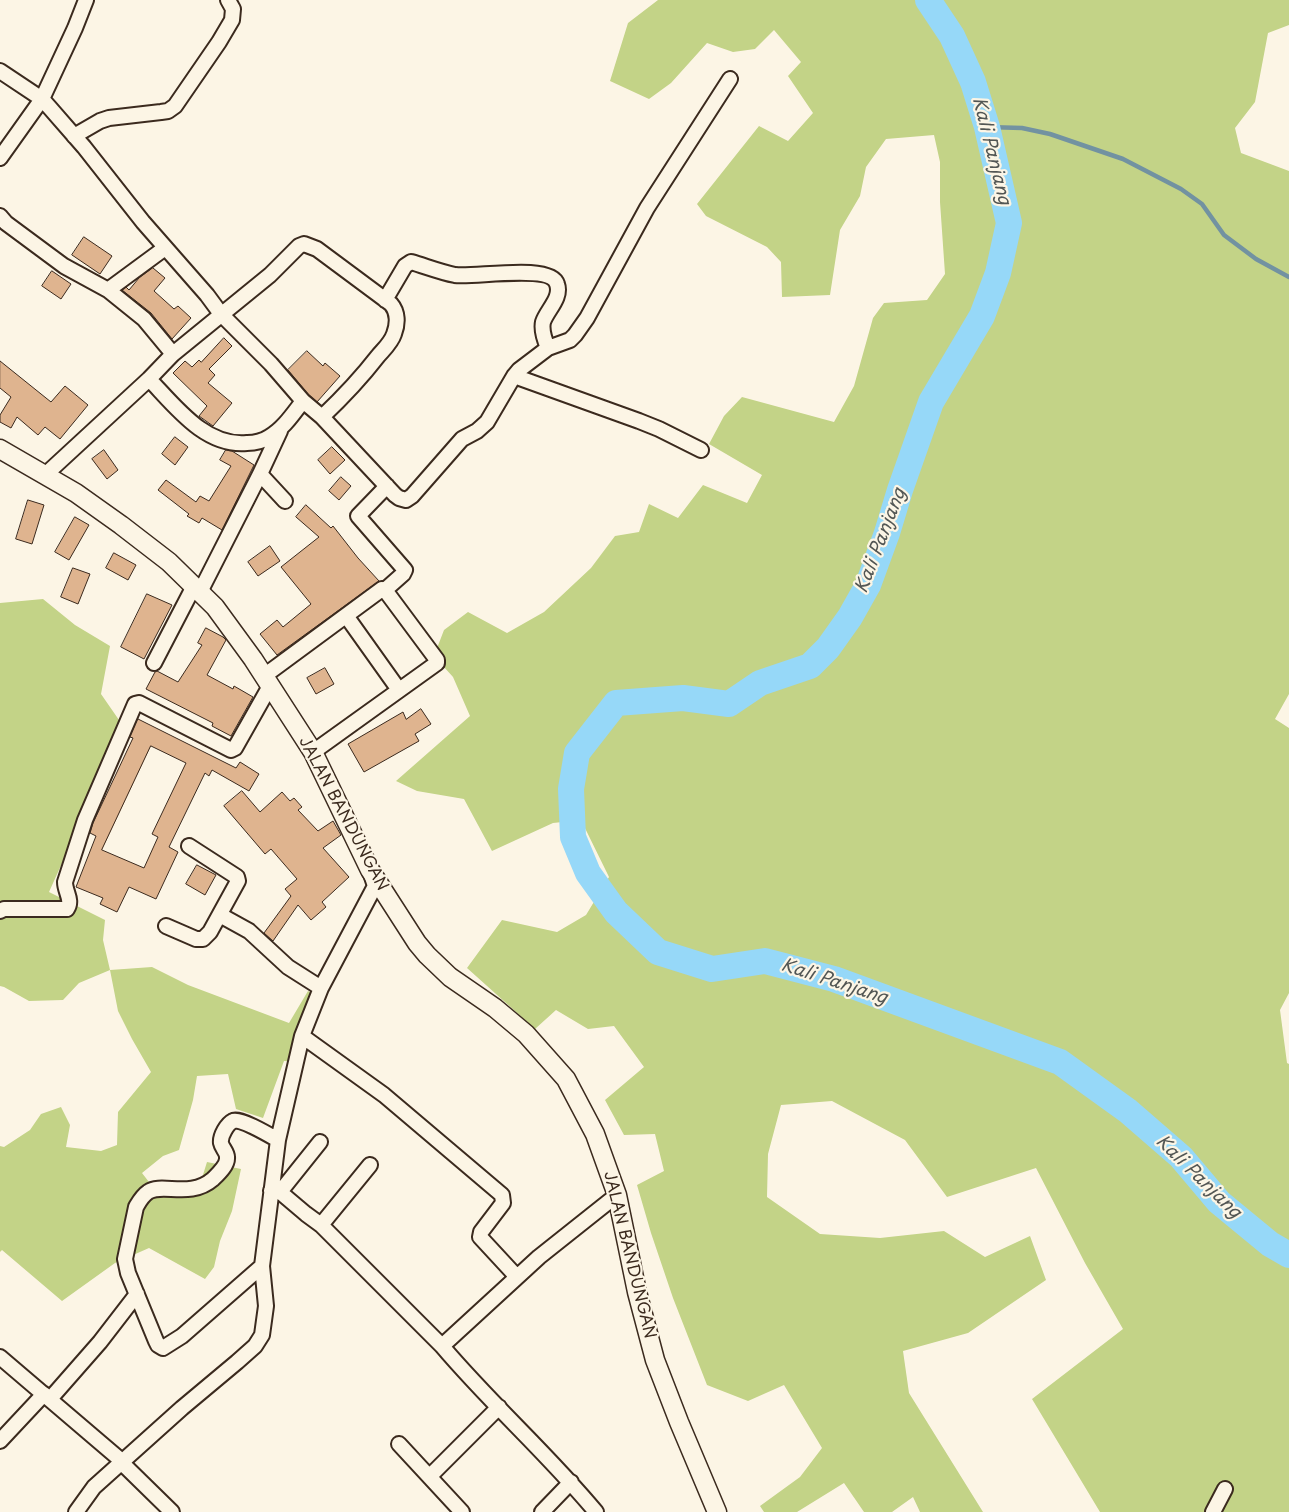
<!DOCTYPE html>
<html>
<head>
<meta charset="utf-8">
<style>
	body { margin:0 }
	canvas { display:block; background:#fcf5e5 }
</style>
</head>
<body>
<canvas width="1289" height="1512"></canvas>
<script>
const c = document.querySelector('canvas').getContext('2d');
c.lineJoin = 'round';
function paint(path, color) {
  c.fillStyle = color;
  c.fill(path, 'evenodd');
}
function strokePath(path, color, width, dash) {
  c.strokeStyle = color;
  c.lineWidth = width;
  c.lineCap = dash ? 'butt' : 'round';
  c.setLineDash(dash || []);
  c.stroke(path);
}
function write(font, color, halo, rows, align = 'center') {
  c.font = font + ' "Playpen Sans",sans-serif';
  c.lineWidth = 4.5;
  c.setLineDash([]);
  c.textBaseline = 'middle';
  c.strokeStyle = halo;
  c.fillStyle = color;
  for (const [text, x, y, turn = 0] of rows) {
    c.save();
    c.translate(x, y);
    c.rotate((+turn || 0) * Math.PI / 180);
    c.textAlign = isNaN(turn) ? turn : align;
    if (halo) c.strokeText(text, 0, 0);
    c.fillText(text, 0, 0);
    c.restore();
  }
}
const green = new Path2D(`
	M658,0H1289V25L1268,33L1255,102L1235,128L1241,153L1289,171V694L1275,719L1289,728V993L1280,1010L1287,1063L1289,1064V1512H1100L1032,1399L1123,1329L1085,1263L1036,1168L947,1197L905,1140L832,1101L781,1105L768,1154L767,1197L820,1234L880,1238L944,1231L985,1257L1030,1236L1046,1280L968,1333L903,1351L909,1393L983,1512H920L913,1497L892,1512H864L844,1483L797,1512H764L760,1506L800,1477L822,1448L784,1385L748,1401L707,1385L673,1298L651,1233L637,1185L664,1171L655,1134L624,1135L605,1100L644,1067L614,1026L588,1029L556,1010L535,1029L467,968L502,920L557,932L586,915L609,877L581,820L553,823L492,851L464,799L417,791L396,781L470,716L453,677L434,656L444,630L468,612L507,633L544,612L591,568L615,536L639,532L649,504L678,518L703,485L747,503L762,475L709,444L724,416L742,397L834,422L854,386L873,318L884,303L927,300L945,274L940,202V162L934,135L886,139L866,167L860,196L840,230L830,295L782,297L781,262L767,247L706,216L697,204L759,126L788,141L813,113L788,76L801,62L774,30L755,49L733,52L707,43L671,83L649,99L610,81L628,23Z
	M43,599L75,625L110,646L101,694L119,720L85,812L49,892L105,920L103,940L110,970L152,967L188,985L289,1023L308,991L323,999L302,1062L284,1061L263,1118L236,1109L228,1074L197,1076L193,1100L179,1150L163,1156L142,1173L159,1195L197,1194L207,1162L241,1169L232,1211L220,1241L214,1267L205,1279L149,1248L115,1263L62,1301L2,1250L0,1252V1146L4,1147L30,1130L41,1114L61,1107L70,1125L66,1147L101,1151L117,1145L118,1112L151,1072L132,1039L118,1011L110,970L79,983L63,1000L29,1001L4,987L0,986V603Z`);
const stream = new Path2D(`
	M987,127L1022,128L1050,134L1123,159L1181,189L1202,204L1224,235L1256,259L1289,277`);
const river = new Path2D(`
	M928,0L952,36L973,82L987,127L1009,223L998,273L982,316L931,402L900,490L887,533L868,585L850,617L828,648L810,666L760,683L729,704L683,698L616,703L577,753L571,789L573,837L588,873L616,912L658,952L712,969L765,961L834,979L1060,1062L1128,1111L1181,1157L1219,1202L1270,1244L1289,1255`);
const building = new Path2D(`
	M84,237L112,256L100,274L72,255Z
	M153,268L165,278L154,291L174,309L178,306L191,318L172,339L151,313L122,290L126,287L129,290L139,278Z
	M52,271L71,284L61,299L42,286Z
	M224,338L232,346L209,369L215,375L208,383L232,403L213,426L199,416L207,406L173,373L185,361L192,367L199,360L201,362Z
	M307,351L323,366L325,363L340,376L317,402L308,394L288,370Z
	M0,361L51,402L65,386L88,405L60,439L45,427L38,435L17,417L11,428L0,422V415L11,397L0,388Z
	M175,437L188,447L175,465L162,454Z
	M332,447L345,460L330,474L318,460Z
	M104,450L118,470L107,479L92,459Z
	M226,450L232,451L254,465L222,530L202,518L199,523L187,516L189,514L158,490L166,480L196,502L200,496L209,501L231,466L220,460Z
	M341,477L351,486L339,500L329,491Z
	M28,500L44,505L32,544L16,539Z
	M306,505L331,528L333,526L358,558L379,581L277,655L260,634L277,620L283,627L311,604L281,567L319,537L296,517Z
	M75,517L89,525L69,560L55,552Z
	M270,546L280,561L258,576L248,562Z
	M114,553L136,565L128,580L106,568Z
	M73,568L90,574L78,604L61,597Z
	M147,594L172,605L144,659L121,647Z
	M206,628L223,637L226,640L207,675L233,689L234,686L253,697L231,736L212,726L213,723L146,689L155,672L157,671L178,682L202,645L198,643Z
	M325,668L334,684L316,694L307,678Z
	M421,709L431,724L415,734L419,741L364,772L348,744L403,712L406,719Z
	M138,719L236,768L240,762L259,774L249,791L212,770L209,776L205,773L169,847L178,852L156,899L129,887L117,912L100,904L103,898L76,887L96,836L90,833L93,823L133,738L130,737ZM151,746L186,763L152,834L158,837L144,868L102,850Z
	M242,791L260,812L282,792L290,801L294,798L302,807L298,810L318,831L333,821L341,835L323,848L349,877L322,902L326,907L311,920L298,905L273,941L264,933L291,896L285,889L297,879L271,849L265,854L224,806Z
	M197,865L216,875L205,895L186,884Z`);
const minor = new Path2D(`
	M0,71L42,99L50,108L84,147L143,222L207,295L221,314L271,364L303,401L322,417L395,495L399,498L406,500L412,496L462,439L477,431L487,422L514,376L519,370L548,348L570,340L575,335L587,318L647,208L730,79
	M74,136L100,121L109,118L161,112L168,111L175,106L219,42L232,20L233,9L228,0
	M0,158L42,99L75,28L86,0
	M0,216L6,223L64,266L108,290L144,319L173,354
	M108,290L165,248
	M385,300L405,266L411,262C425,266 440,272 455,275C473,278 551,263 557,284C562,298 547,310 543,322C541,331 545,341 548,348
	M514,376L639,421L659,429L701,450
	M149,379C175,406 205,447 247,443C255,443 263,441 269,437C283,429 293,414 303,401
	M260,474L285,501
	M45,475L149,379L173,354L270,275L299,246L304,244L317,249L391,304C398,312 398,324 394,334C391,343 384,349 378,356C361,378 342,398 322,417
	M385,590L403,574L405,570L358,516L387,486
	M200,592L260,474L280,431
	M347,617L399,690
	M154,663L194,586
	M264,676L382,589L385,590L437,660V663L313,752
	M0,911L4,909H67C73,900 65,892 65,882L85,820L135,704L139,703L231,750L235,748L270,686
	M220,915L249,931L288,967L321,988
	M166,926L196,939H203L210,932L238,881L237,877L189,846
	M302,1036L384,1095L502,1195L503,1203L481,1232L480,1237L517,1277
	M271,1191L280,1192L306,1214L321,1225L442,1346
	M280,1192L320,1142
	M321,1225L370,1165
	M262,1266L182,1336L163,1348L158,1345L156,1341L128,1273L125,1259L136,1207C139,1202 142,1196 148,1192C162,1182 190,1199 213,1179C218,1174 228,1165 227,1157C227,1152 222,1148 221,1143C220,1136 227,1124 233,1121C239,1117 271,1136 278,1140
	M0,1357L123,1462V1464L172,1512
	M50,1399L100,1342L137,1294
	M0,1441L44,1394
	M399,1444L462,1512
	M430,1476L499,1407
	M76,1512L94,1487L182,1408L237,1362L255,1346L262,1335L266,1306L262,1266L278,1140L302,1036L321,988L375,886L371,874
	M542,1512L571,1482
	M596,1512C548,1454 491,1404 442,1346L539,1257L617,1195
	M1213,1512L1225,1489`);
const major = new Path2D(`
	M0,449L76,493L121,525L169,562L215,607L253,659L313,752L370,870L417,943L427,955L450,977L495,1008L526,1034L566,1079L595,1134L617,1195L637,1292L655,1360L679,1422L717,1512`);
const streetNames = [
	["JALAN BANDUNGAN",343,814,62],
	["JALAN BANDUNGAN",629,1255,76]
];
const waterNames = [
	["Kali Panjang",991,151,76],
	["Kali Panjang",881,541,-69],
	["Kali Panjang",834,982,18],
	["Kali Panjang",1198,1177,44]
];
paint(green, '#c3d387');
strokePath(stream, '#7292a1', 4.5);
strokePath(river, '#96d8f8', 26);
paint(building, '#dfb48f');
strokePath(building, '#3b2a1e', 1);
strokePath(minor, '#3b2a1e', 18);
strokePath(major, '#3b2a1e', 21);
strokePath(minor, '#fcf5e5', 14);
strokePath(major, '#fcf5e5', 18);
write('16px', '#3b2a1e', '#fcf5e5', streetNames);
write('italic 18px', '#525654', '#fcf5e5', waterNames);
</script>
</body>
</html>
